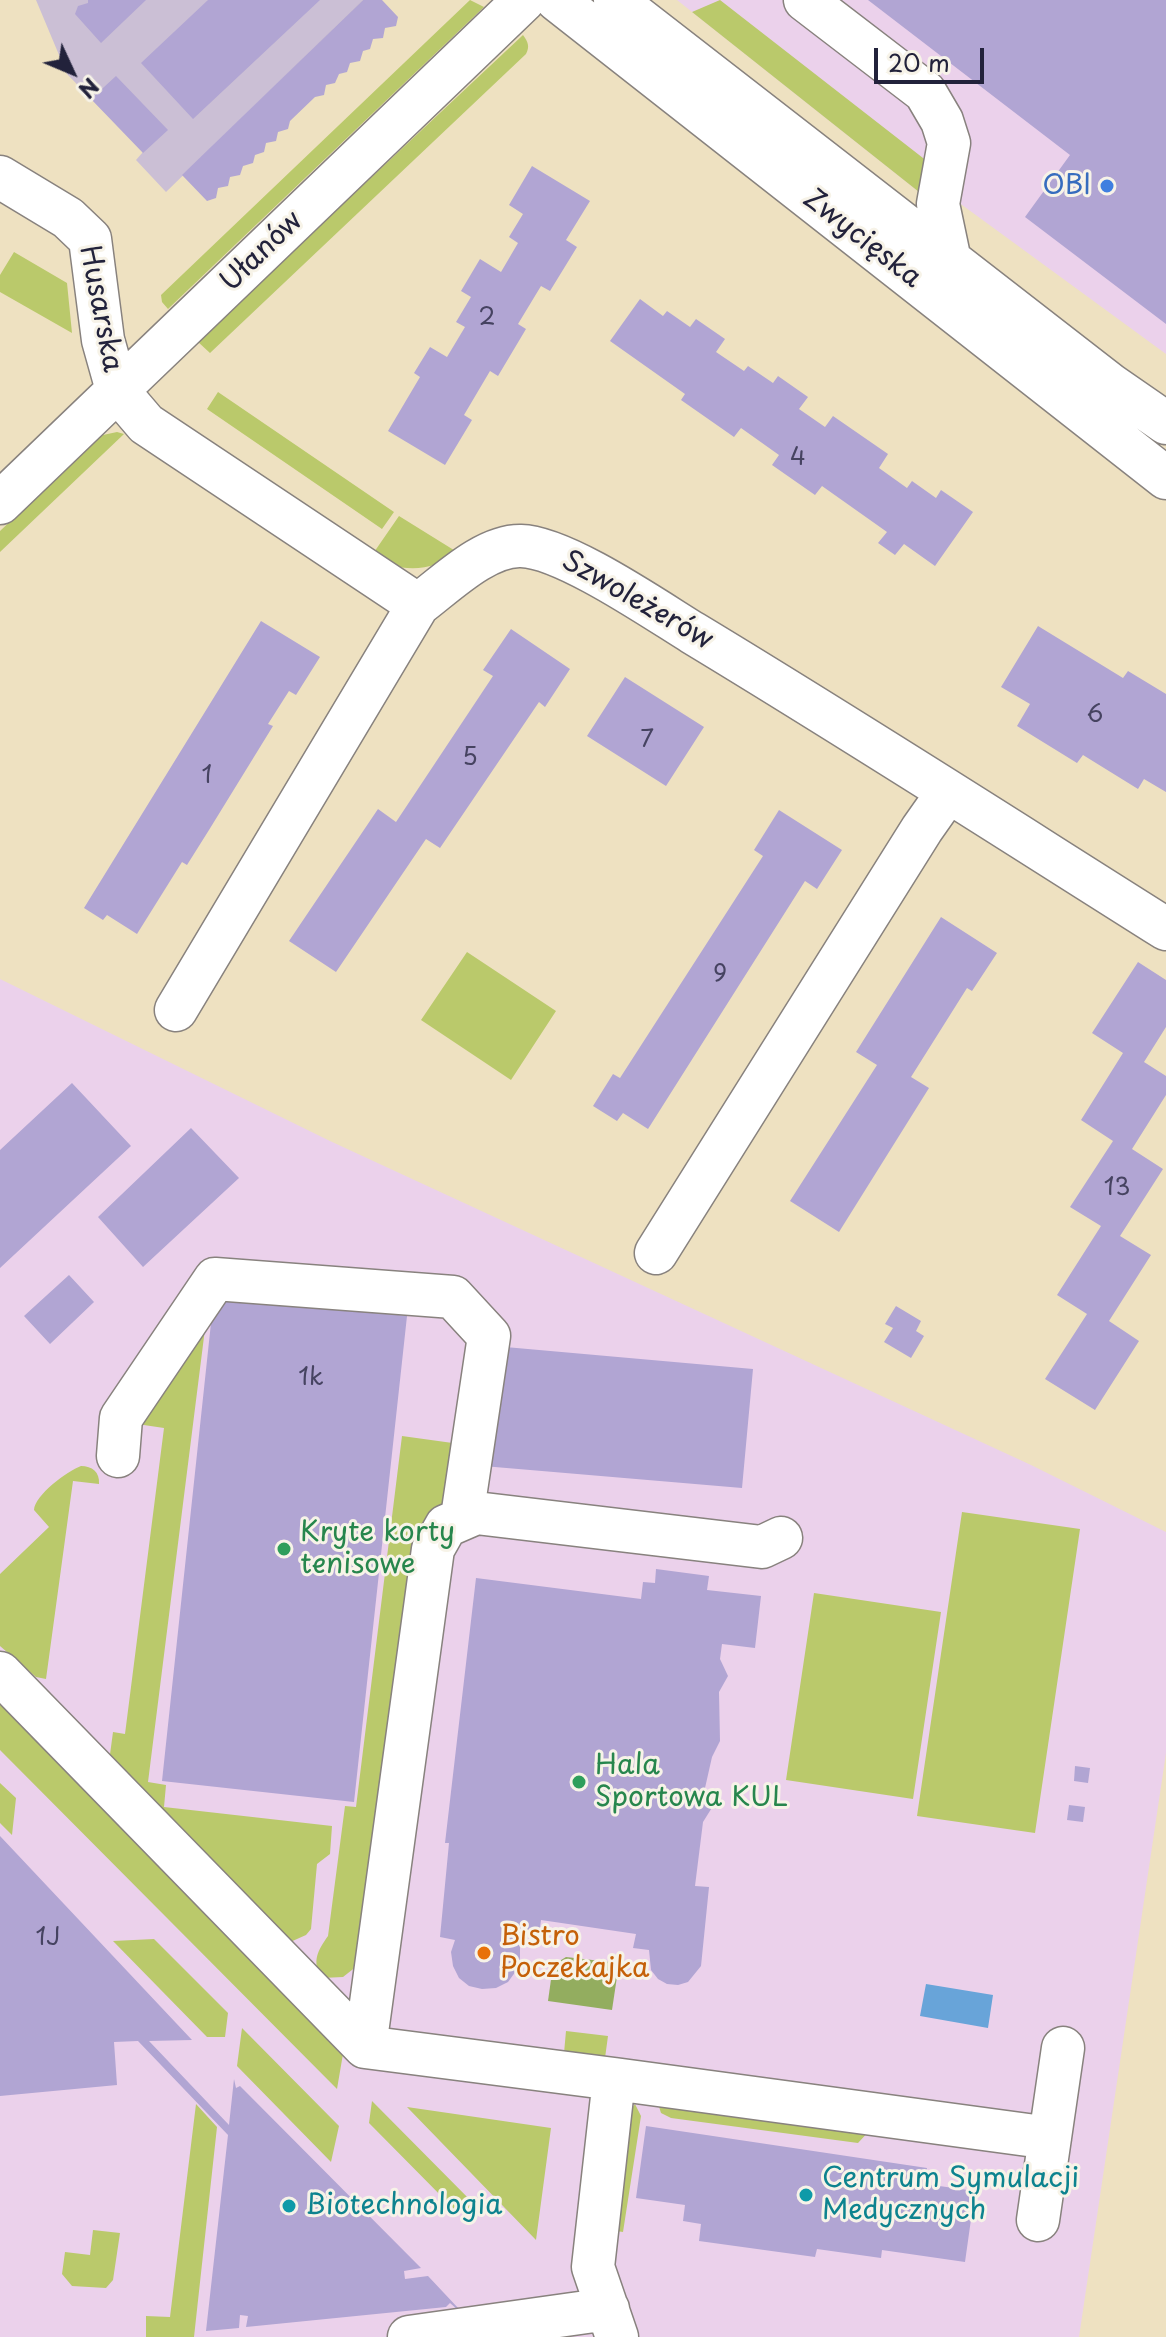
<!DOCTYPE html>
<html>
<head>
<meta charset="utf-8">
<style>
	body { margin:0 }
	#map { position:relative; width:1166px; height:2337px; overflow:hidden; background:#eee1c1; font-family:"Playpen Sans",sans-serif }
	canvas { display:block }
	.north { position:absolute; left:32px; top:32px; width:80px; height:80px; -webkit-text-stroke:6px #f7f3e8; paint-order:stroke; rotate:134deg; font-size:22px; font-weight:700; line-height:32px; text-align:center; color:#22223b }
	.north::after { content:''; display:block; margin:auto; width:28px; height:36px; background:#22223b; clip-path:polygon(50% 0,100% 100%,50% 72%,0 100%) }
	.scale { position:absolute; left:874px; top:48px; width:110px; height:36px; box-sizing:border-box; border:4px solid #22223b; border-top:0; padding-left:10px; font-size:24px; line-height:28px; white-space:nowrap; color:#22223b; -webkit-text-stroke:6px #f7f3e8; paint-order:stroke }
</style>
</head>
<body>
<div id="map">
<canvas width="1166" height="2337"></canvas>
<div class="north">N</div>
<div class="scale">20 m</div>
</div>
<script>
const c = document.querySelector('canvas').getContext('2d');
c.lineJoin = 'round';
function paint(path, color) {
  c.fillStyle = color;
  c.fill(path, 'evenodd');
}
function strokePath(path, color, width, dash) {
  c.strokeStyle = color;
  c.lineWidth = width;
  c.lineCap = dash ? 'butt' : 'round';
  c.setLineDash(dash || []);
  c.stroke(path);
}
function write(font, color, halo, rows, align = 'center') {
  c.font = font + ' "Playpen Sans",sans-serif';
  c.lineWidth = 6;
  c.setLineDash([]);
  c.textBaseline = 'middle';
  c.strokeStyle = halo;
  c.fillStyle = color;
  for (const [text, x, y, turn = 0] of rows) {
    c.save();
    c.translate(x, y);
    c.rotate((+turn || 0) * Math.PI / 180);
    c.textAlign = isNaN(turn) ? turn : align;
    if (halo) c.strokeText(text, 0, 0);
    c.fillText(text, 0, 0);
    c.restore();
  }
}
const built = new Path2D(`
	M677,0H1166V354L958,202L919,192Z
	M0,979L330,1141L1031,1465L1166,1532V1753L1079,2337H0Z`);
const industrial = new Path2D(`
	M36,0H363L166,192L136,160L143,152L67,74Z`);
const green = new Path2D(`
	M470,0L484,7L168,309L162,302L161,295Z
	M720,0L932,165L919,192L692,12Z
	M523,35C528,42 530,46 526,54L210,353L197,341Z
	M14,252L67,283L72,333L0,292V275Z
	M218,392L394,512L382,529L207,409Z
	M117,432L124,434L0,552V531L95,441L103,435Z
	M399,516L457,552C432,574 398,571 370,558Z
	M467,952L556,1011L511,1080L421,1020Z
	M208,1305L148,1782L166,1785L164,1807L332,1826L330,1854L317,1864L311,1929L306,1935L288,1943L109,1762L113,1732L125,1734L164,1428L137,1424Z
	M402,1436L467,1445L357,1966L343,1977L322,1978C311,1962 318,1950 328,1936L345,1806L356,1807Z
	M81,1466C92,1466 100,1472 99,1484L73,1481L46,1679L36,1677L0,1646V1574L49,1527L34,1510C35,1495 67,1471 81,1466Z
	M962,1512L1080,1529L1035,1833L917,1816Z
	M814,1593L941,1612L913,1799L786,1780Z
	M0,1705L23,1723L344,2048L337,2089L0,1750Z
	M0,1783L16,1798L12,1835L0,1823Z
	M154,1939L228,2013L225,2037H207L113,1941Z
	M242,2028L339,2126L331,2162L237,2066Z
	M566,2031L608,2036L605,2058L564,2053Z
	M656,2097L872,2128L858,2143L671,2118L661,2113Z
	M372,2101L481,2211H456L369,2123Z
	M196,2104L217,2127L194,2337H146V2316L170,2317Z
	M635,2104L641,2116L623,2232L610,2230L628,2114Z
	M407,2107L551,2128L536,2240Z
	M93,2230L120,2233L113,2280L106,2288L72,2286L62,2274L65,2252L90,2255Z`);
const forest = new Path2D(`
	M566,1957L610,1962L618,1970L612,2010L548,2001L553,1965Z`);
const water = new Path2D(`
	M926,1984L993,1995L988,2028L920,2016Z`);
const building = new Path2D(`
	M88,0H146L101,43L75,14L78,6L88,3Z
	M208,0H320L193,119L141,63Z
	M363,0H382L398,17L396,26L385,28L383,38L373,39L370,49L363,51L360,61L350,63L347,72L339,74L335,83L326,85L324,95L315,97L290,121L288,129L278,132L276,141L266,143L264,152L255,155L253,163L243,166L240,175L230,177L228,186L218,188L216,198L207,201L182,175Z
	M868,0H1166V324L1025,217L1070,155Z
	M116,76L168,130L143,153L91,99Z
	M532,166L590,201L566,240L577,247L550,291L541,286L518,324L526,329L498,376L490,371L464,415L472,420L445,465L388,431L420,377L414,373L430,347L447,357L465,327L456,322L471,297L461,291L480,259L501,272L518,243L509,237L523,214L509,205Z
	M640,299L663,316L667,311L690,327L696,319L725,339L716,352L744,371L748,366L773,383L778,376L808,397L799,409L825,427L833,416L888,454L879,468L907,488L912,481L936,498L941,490L973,512L935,566L904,544L895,555L878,543L887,532L822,486L815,495L772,465L779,455L741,428L734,437L681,400L685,394L610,341Z
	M261,621L320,657L296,695L289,691L268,724L273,726L209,830L187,865L182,862L137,934L107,915L103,920L84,908Z
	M1038,626L1123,678L1128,671L1166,694V792L1144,779L1138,789L1083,755L1077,763L1017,726L1030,704L1001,687Z
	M511,629L570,669L545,707L539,702L440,848L426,839L336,972L289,941L378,809L396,822L493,676L483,670Z
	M625,677L704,727L666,786L587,736Z
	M779,810L842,850L817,889L805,881L648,1129L623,1113L617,1121L593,1106L613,1074L620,1078L763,856L754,850Z
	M941,917L997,953L972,991L967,988L911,1077L929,1088L839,1232L790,1201L877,1065L856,1052Z
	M1138,962L1166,980V1027L1144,1062L1166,1076V1095L1132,1149L1163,1169L1120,1236L1151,1255L1109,1321L1139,1341L1095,1410L1045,1379L1087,1314L1057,1295L1101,1226L1070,1207L1113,1141L1081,1120L1123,1053L1092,1033Z
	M72,1083L131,1146L0,1268V1150Z
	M191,1128L239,1178L143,1267L98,1217Z
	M69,1275L94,1302L50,1344L24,1316Z
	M214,1295L407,1316L354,1802L162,1781Z
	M896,1306L921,1321L916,1331L924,1336L911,1358L884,1342L893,1328L885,1324Z
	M494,1346L753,1369L742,1488L483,1466Z
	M656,1569L709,1576L707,1590L761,1596L755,1648L722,1644L720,1659L728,1676L719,1692L720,1741L712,1757L705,1788L713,1806L703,1822L695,1886L709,1887L701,1966L688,1982L678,1985L667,1984L658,1979L651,1970L649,1950L633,1948L636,1934L541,1920L539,1936L520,1934V1958L516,1971L508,1982L496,1988L482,1989L469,1986L459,1978L453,1966L451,1952L455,1940L440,1937L449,1843H445L476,1578L641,1599L643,1582L655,1583Z
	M1075,1766L1090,1768L1088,1783L1074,1781Z
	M1069,1805L1085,1807L1083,1822L1067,1820Z
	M0,1836L192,2040L149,2041L229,2125L234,2079L236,2088L240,2086L421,2268L404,2271L405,2279L428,2276L459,2309L458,2310L450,2303L446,2307L246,2327L248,2316L240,2315L239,2328L206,2331L228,2135L138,2041L114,2042L117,2085L0,2096Z
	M646,2126L927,2168L925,2184L975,2191L965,2262L882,2250L881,2258L817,2249L815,2257L699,2241L701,2224L683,2221L685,2205L636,2198Z`);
const minor = new Path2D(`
	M557,0L1166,478
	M615,0L1111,385L1166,423
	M805,0L925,92L942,121L949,143L938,204L950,261
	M0,177L68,218L90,239L103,340L117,390L146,424L418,605C446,584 485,545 521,546C564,547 654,609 693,633C852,729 1009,830 1166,929
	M0,503L524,0
	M176,1010L418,605
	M656,1253L922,829L948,792
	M118,1456L121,1418L215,1279L453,1297L489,1336L462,1517
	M0,1673L365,2047
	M614,2079L1050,2138
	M1038,2220L1063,2048
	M409,2337L608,2309
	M617,2337L593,2267L614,2079L365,2047L433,1549L446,1526L476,1513L762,1547L781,1538`);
const markers = [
	[1107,186,8,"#3f7fe0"],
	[284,1549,8,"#2e9e5b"],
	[579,1782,8,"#2e9e5b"],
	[484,1953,8,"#e8710a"],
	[806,2195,8,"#0f9aa8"],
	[289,2206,8,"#0f9aa8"]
];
const numberNames = [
	["2",487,318],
	["4",798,458],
	["6",1095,715],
	["7",647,740],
	["5",470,758],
	["1",207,776],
	["9",720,975],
	["13",1117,1188],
	["1k",311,1378],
	["1J",48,1938]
];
const shopNames = [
	["OBI",1091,186]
];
const streetNames = [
	["Zwycięska",862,239,38],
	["Ułanów",262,252,-44],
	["Husarska",100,309,79],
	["Szwoleżerów",637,601,30]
];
const leisureNames = [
	["Kryte korty",300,1533],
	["tenisowe",300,1565],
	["Hala",595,1766],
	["Sportowa KUL",595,1798]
];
const foodNames = [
	["Bistro",500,1937],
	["Poczekajka",500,1969]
];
const cultureNames = [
	["Centrum Symulacji",822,2179],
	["Medycznych",822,2211],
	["Biotechnologia",305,2206]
];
paint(built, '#ebd1eb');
paint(industrial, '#cbbfd5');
paint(green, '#bac96b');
paint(forest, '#93ad5f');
paint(water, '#68a4d9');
paint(building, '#b1a5d3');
strokePath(minor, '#88827e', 45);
strokePath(minor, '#fff', 42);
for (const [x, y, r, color] of markers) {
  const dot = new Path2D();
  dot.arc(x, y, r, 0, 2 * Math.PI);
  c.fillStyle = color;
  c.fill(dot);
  strokePath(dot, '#f7f3e8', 3);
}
write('24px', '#464361', null, numberNames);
write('28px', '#366cbe', '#f7f3e8', shopNames, 'right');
write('28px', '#22223b', '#f7f3e8', streetNames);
write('28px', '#27864d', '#f7f3e8', leisureNames, 'left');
write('28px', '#c56008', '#f7f3e8', foodNames, 'left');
write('28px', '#0d838f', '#f7f3e8', cultureNames, 'left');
</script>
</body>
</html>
